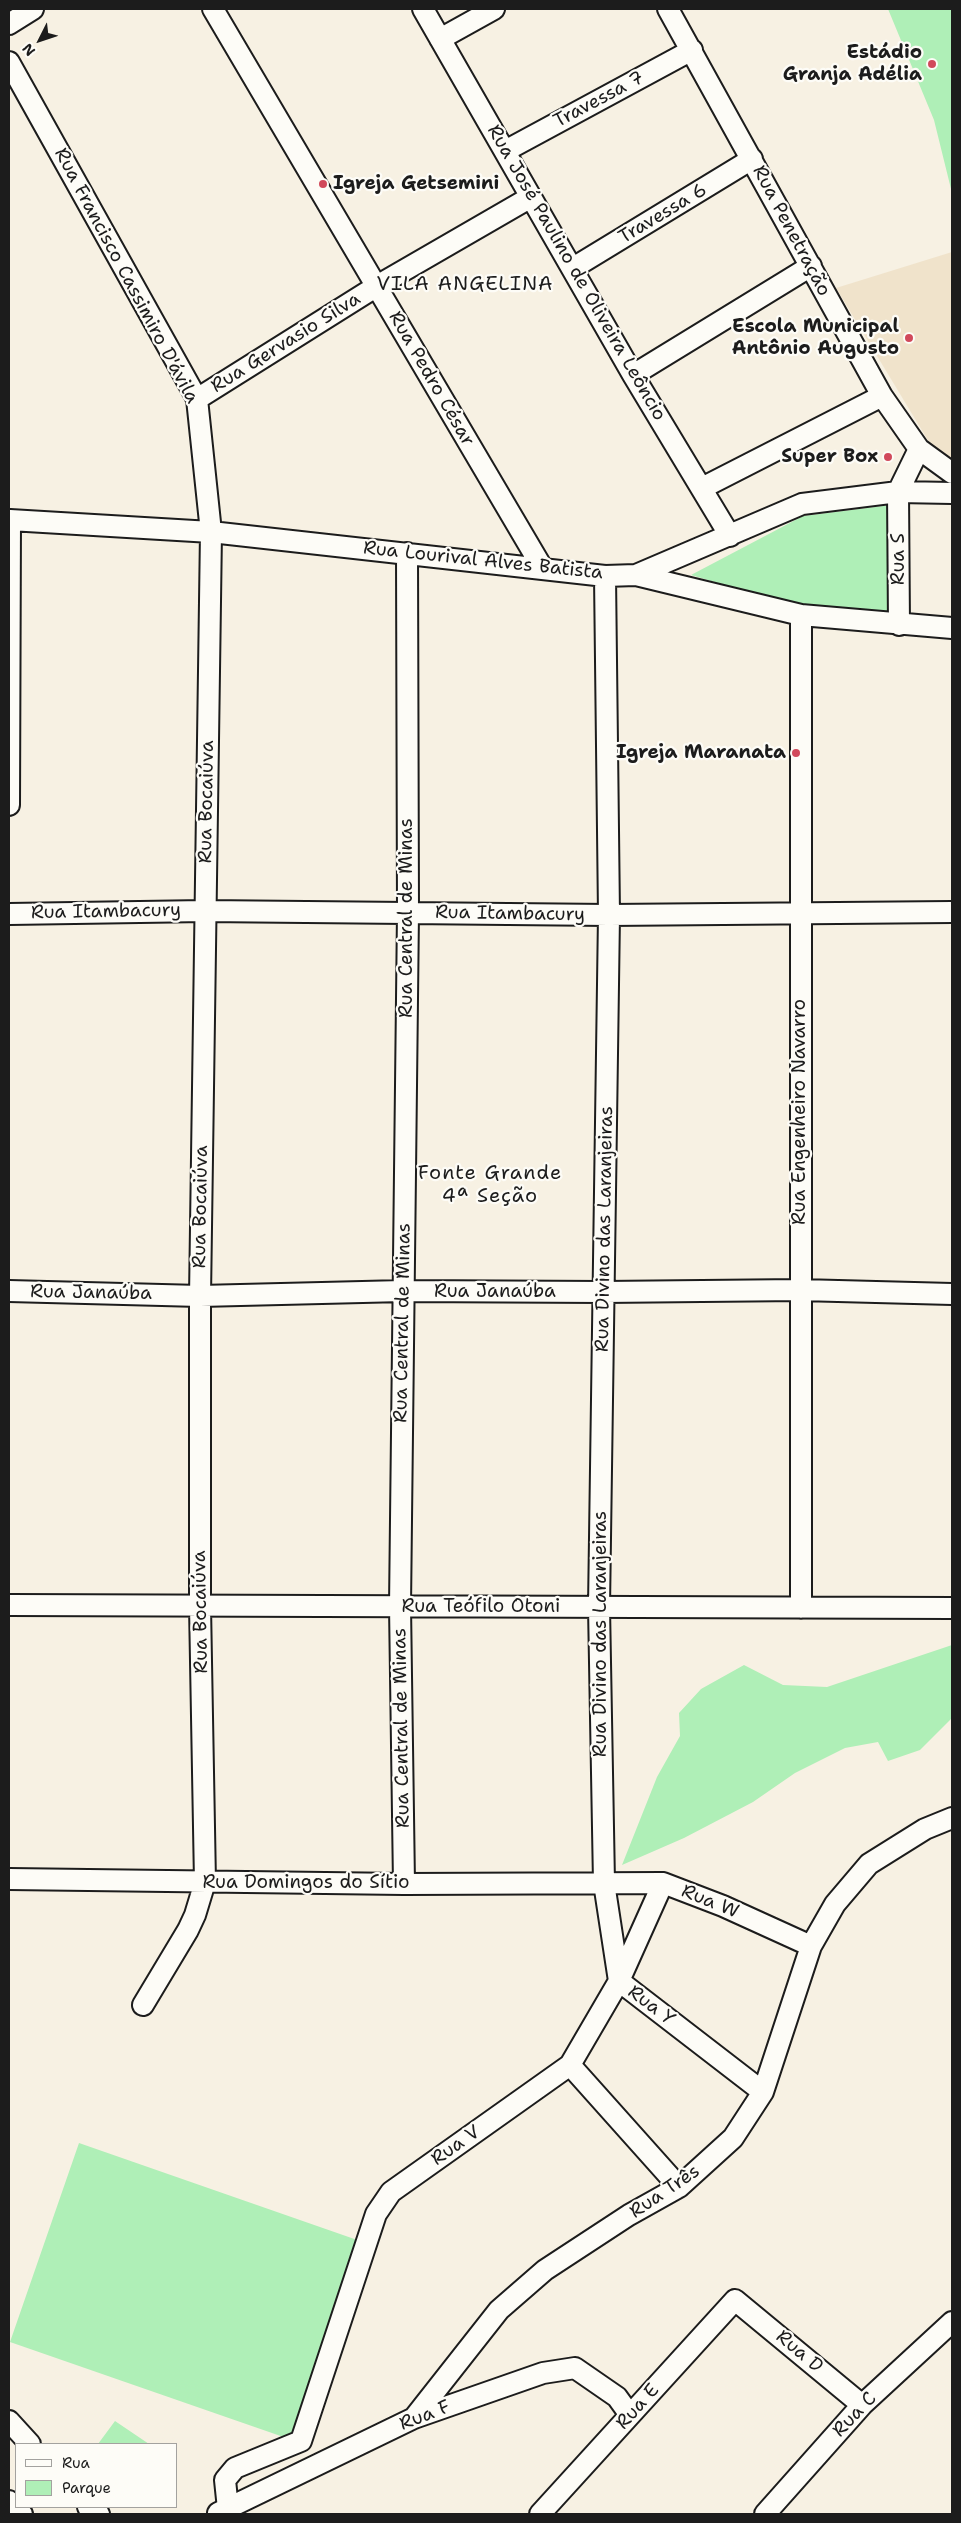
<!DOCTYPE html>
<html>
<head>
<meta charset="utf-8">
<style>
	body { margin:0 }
	#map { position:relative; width:961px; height:2523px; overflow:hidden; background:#f7f1e3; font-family:"Shantell Sans",sans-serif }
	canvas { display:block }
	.frame { position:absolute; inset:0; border:10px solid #1c1c1c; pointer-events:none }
	.legend { position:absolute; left:15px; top:2443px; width:162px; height:65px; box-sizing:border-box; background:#fdfcf7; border:1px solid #a3a29f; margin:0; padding:6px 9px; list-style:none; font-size:15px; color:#1c1c1c }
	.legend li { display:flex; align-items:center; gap:10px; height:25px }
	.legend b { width:25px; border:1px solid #a3a29f }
	.north { position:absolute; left:15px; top:15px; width:50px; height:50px; -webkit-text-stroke:4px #fdfcf7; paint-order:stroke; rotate:229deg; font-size:14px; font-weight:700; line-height:20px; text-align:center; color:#1c1c1c }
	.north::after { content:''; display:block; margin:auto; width:18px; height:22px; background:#1c1c1c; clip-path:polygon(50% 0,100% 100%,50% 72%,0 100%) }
</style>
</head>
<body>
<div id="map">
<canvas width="961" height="2523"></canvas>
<div class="frame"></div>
<ul class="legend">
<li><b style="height:6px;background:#fdfcf7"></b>Rua</li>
<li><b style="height:14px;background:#afefb7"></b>Parque</li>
</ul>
<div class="north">N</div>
</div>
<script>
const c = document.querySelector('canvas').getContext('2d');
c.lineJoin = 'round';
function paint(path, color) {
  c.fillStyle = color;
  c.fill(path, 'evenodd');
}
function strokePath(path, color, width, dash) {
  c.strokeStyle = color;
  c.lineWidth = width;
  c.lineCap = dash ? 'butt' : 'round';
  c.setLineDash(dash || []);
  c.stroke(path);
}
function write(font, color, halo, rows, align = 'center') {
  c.font = font + ' "Shantell Sans",sans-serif';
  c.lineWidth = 4.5;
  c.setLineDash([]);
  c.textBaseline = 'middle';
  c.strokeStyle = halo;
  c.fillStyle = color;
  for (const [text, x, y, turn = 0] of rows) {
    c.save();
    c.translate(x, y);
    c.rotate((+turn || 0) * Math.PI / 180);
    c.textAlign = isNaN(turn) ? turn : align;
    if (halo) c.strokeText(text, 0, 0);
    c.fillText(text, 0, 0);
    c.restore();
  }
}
const built = new Path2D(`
	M952,252V461L929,442L836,288Z`);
const green = new Path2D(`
	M888,9H952V193L934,120Z
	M891,505L887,615L805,609L691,575L803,516Z
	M952,1645V1718L920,1750L888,1761L878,1742L845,1748L795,1773L753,1802L684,1838L622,1865L657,1777L680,1736L679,1713L701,1689L744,1665L783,1685L827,1687Z
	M79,2143L363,2242L295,2441L10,2342Z
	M115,2421L149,2444H98Z`);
const minor = new Path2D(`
	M213,9L543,569
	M423,9L633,375L730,536
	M668,9L882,396L919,449L952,473
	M9,24L33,9
	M440,39L494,9
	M9,62L197,399L211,532L200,1296V1606L205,1882L195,1915L188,1930L143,2005
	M505,151L692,50
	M573,268L752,159
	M633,375L811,266
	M197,399L377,286L531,197
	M702,488L882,396
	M636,575L802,504L898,492L952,493
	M605,576L609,915L599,1607L604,1883L619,1981L763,2092
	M801,615V1608
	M899,625L898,492L919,449
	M9,805L10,520L211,532L605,576L636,575L801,615L952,628
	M9,914L205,911L609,915L952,912
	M9,1291L200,1296L403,1291L604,1292L800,1290L952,1294
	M9,1605L952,1608
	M9,1879L404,1884L663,1883L723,1906L811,1946
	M404,1884L400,1606L408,912L407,553
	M570,2065L679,2187
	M414,2418L499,2310L545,2270L629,2215L679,2187L733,2138L763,2092L811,1946L835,1904L869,1864L925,1829L952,1818
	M9,2421L30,2444
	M9,2501L22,2514
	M88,2507L99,2514
	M228,2509L225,2480L235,2468L301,2441L376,2214L391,2192L570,2065L619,1981L663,1883
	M218,2513L414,2418L543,2373L575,2368L617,2397L630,2415
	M540,2514L735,2300L862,2405
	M765,2514L862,2405L952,2322`);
const markers = [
	[932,64,5,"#d1495b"],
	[323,184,5,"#d1495b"],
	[909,338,5,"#d1495b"],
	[888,457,5,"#d1495b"],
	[796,753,5,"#d1495b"]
];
const poiNames = [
	["Estádio",922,53],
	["Granja Adélia",922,75],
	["Igreja Getsemini",333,184,"left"],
	["Escola Municipal",899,327],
	["Antônio Augusto",899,349],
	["Super Box",878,457],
	["Igreja Maranata",786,753]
];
const streetNames = [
	["Travessa 7",599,100,-28],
	["Travessa 6",663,214,-31],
	["Rua Penetração",791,231,62],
	["Rua José Paulino de Oliveira Leôncio",576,273,60],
	["Rua Francisco Cassimiro D'ávila",126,276,62],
	["Rua Gervasio Silva",286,343,-32],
	["Rua Pedro César",431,379,60],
	["Rua S",899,559,-90],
	["Rua Lourival Alves Batista",483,561,6],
	["Rua Bocaiúva",207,802,-89],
	["Rua Itambacury",106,912,-1],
	["Rua Itambacury",510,914,1],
	["Rua Central de Minas",407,918,-90],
	["Rua Engenheiro Navarro",800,1112,-90],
	["Rua Bocaiúva",201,1207,-89],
	["Rua Divino das Laranjeiras",605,1229,-89],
	["Rua Janaúba",495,1292],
	["Rua Janaúba",91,1293,1],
	["Rua Central de Minas",403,1323,-89],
	["Rua Teófilo Otoni",481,1607],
	["Rua Bocaiúva",201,1612,-91],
	["Rua Divino das Laranjeiras",601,1634,-90],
	["Rua Central de Minas",402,1728,-91],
	["Rua Domingos do Sítio",306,1883],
	["Rua W",710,1902,22],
	["Rua Y",651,2006,37],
	["Rua V",456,2146,-35],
	["Rua Três",665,2192,-34],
	["Rua D",799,2352,40],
	["Rua E",638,2407,-48],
	["Rua C",855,2415,-46],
	["Rua F",425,2416,-21]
];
const neighbourhoodNames = [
	["VILA ANGELINA",465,285],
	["Fonte Grande",490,1174],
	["4ª Seção",490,1197]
];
paint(built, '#f0e3cb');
paint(green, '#afefb7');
strokePath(minor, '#1c1c1c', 24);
strokePath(minor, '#fdfcf7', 20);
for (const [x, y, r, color] of markers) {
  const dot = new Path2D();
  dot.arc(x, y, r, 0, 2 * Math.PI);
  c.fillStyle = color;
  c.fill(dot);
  strokePath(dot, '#fdfcf7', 2);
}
write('bold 19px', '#1c1c1c', '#fdfcf7', poiNames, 'right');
write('19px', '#1c1c1c', '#fdfcf7', streetNames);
c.letterSpacing = '1px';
write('20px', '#1c1c1c', '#fdfcf7', neighbourhoodNames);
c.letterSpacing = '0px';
</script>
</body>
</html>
